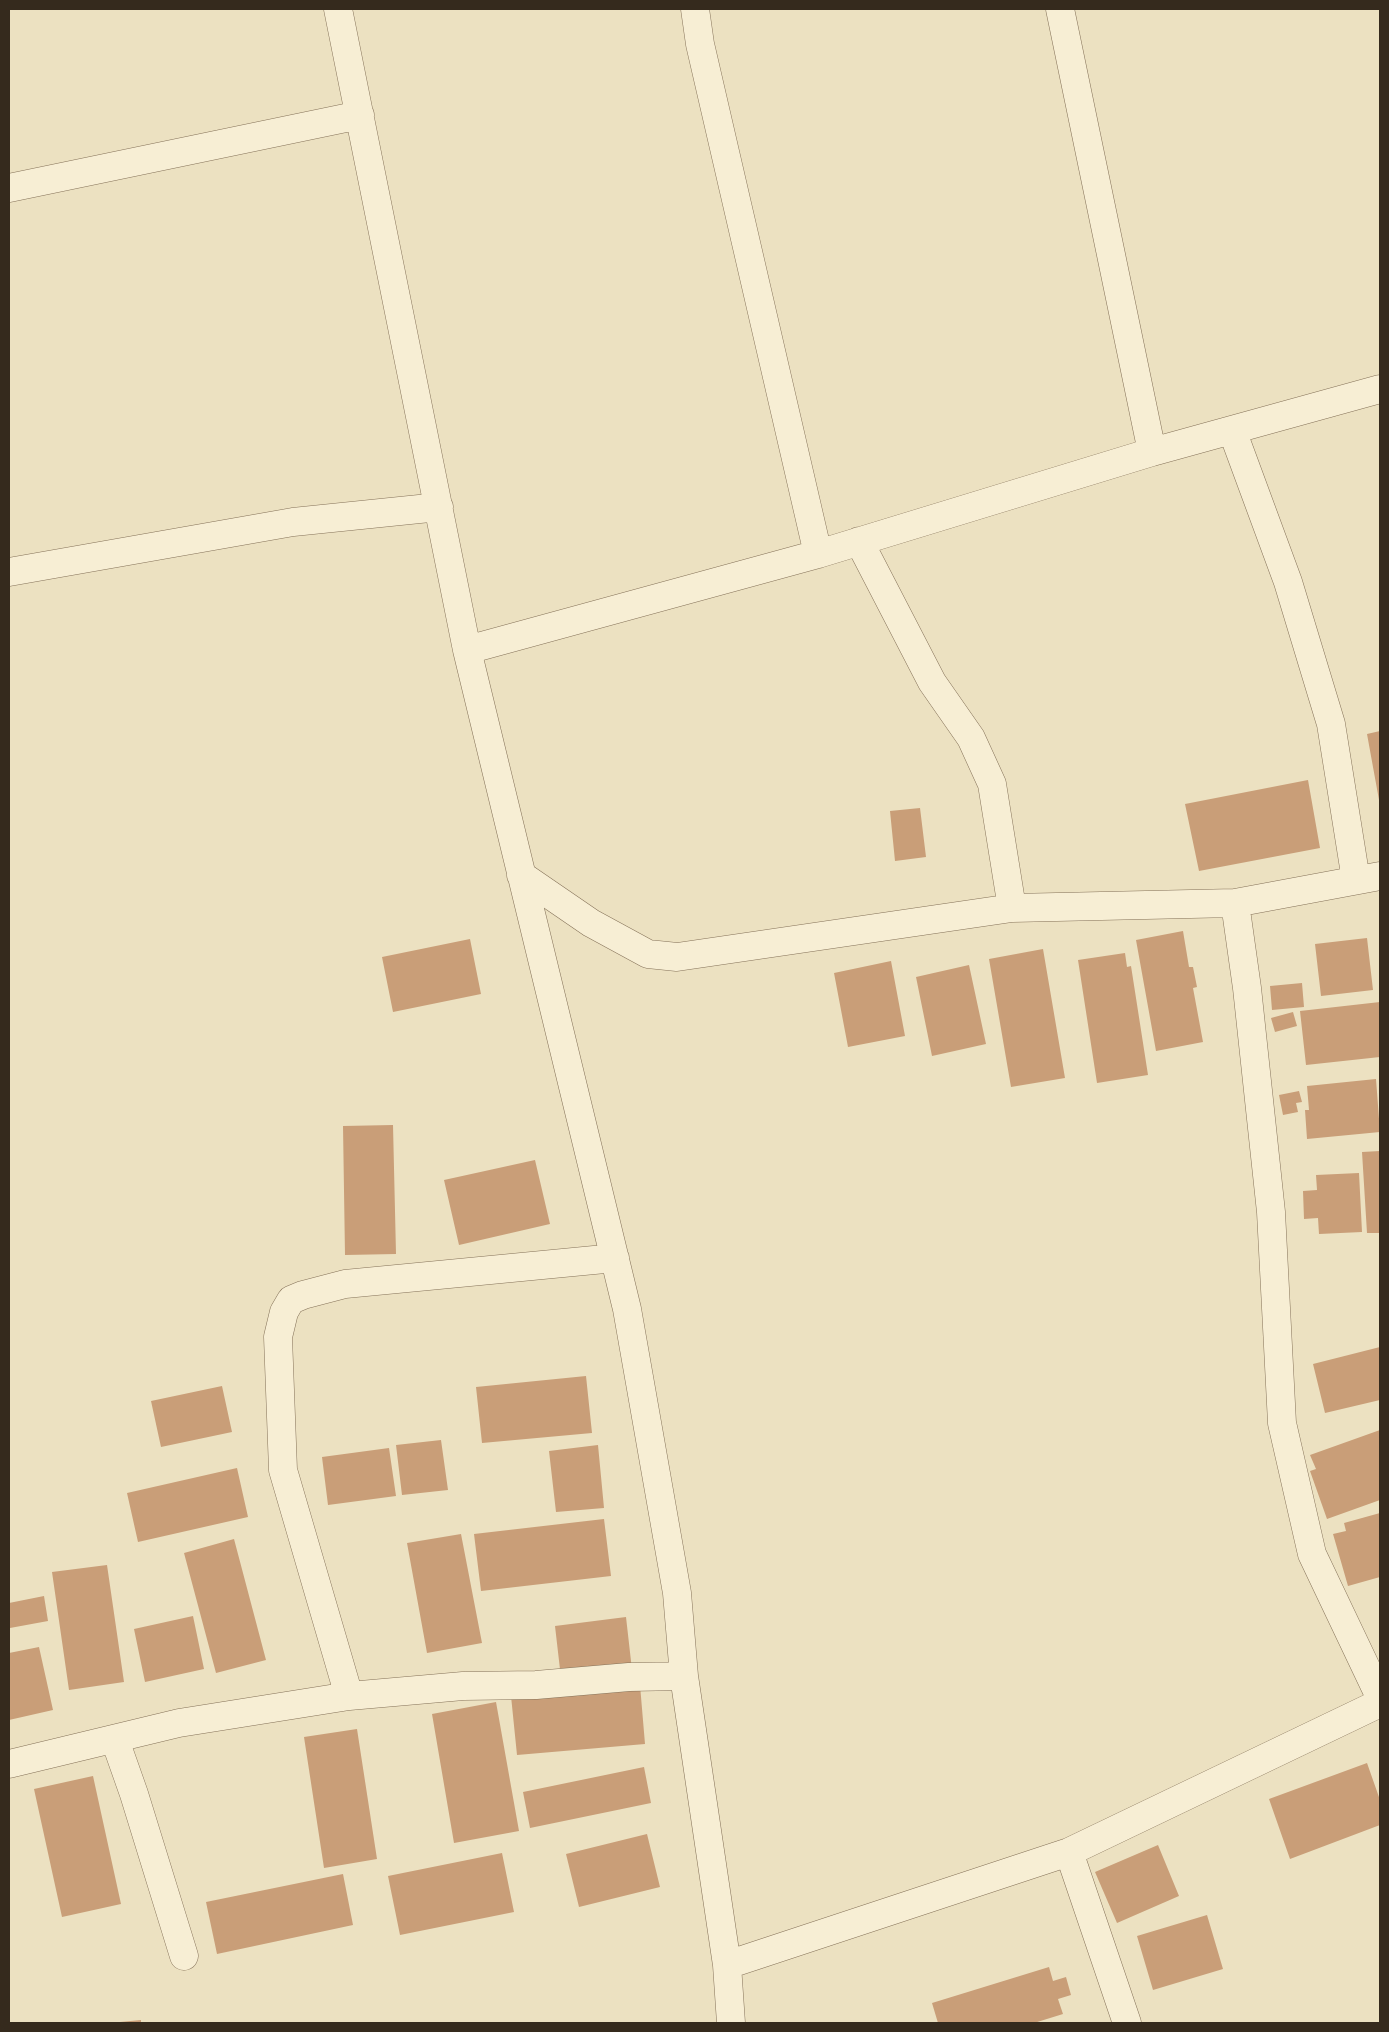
<!DOCTYPE html>
<html>
<head>
<meta charset="utf-8">
<style>
	body { margin:0 }
	#map { position:relative; width:1389px; height:2032px; overflow:hidden; background:#ece1c1; font-family:Spectral,serif }
	canvas { display:block }
	.frame { position:absolute; inset:0; border:10px solid #352a1d; pointer-events:none }
</style>
</head>
<body>
<div id="map">
<canvas width="1389" height="2032"></canvas>
<div class="frame"></div>
</div>
<script>
const c = document.querySelector('canvas').getContext('2d');
c.lineJoin = 'round';
function paint(path, color) {
  c.fillStyle = color;
  c.fill(path, 'evenodd');
}
function strokePath(path, color, width, dash) {
  c.strokeStyle = color;
  c.lineWidth = width;
  c.lineCap = dash ? 'butt' : 'round';
  c.setLineDash(dash || []);
  c.stroke(path);
}
const building = new Path2D(`
	M1380,731V800H1379L1367,734Z
	M1308,780L1320,848L1199,871L1185,804Z
	M920,808L926,857L895,861L890,811Z
	M1183,931L1189,967H1193L1197,987L1193,988L1203,1042L1156,1051L1136,940Z
	M1367,938L1373,990L1321,996L1315,944Z
	M470,939L481,994L393,1012L382,957Z
	M1043,949L1065,1078L1011,1087L989,959Z
	M1125,953L1127,967L1131,966L1148,1075L1097,1083L1078,960Z
	M891,961L905,1036L848,1047L834,973Z
	M969,965L986,1044L932,1056L916,977Z
	M1302,983L1304,1007L1272,1010L1270,986Z
	M1380,1002V1057L1306,1065L1300,1011Z
	M1293,1012L1297,1026L1275,1032L1271,1018Z
	M1376,1079L1380,1132L1307,1139L1305,1110H1309L1307,1086Z
	M1299,1091L1302,1102L1296,1103L1298,1112L1283,1115L1279,1095Z
	M393,1125L396,1254L345,1255L343,1126Z
	M1380,1151V1233H1367L1362,1152Z
	M535,1160L550,1224L459,1245L444,1180Z
	M1359,1173L1362,1232L1319,1234L1318,1218L1304,1219L1303,1191L1317,1190L1316,1175Z
	M1380,1347V1400L1325,1413L1313,1364Z
	M586,1376L592,1433L482,1443L476,1387Z
	M222,1386L232,1432L161,1447L151,1401Z
	M1380,1430V1500L1327,1519L1310,1471L1316,1469L1310,1455Z
	M441,1440L448,1490L402,1495L396,1445Z
	M598,1445L604,1508L556,1512L549,1451Z
	M389,1448L396,1496L328,1505L322,1457Z
	M237,1468L248,1517L138,1542L127,1493Z
	M1380,1513V1577L1348,1586L1333,1534L1346,1531L1344,1523Z
	M604,1519L611,1576L481,1591L474,1534Z
	M461,1534L482,1643L427,1653L407,1543Z
	M234,1539L266,1660L216,1673L184,1553Z
	M107,1565L124,1682L69,1690L52,1572Z
	M44,1596L48,1621L10,1628L9,1603Z
	M193,1616L204,1669L145,1682L134,1629Z
	M626,1617L632,1670L561,1678L555,1626Z
	M39,1647L53,1710L9,1720V1653Z
	M640,1685L645,1744L517,1755L511,1696Z
	M496,1702L519,1831L454,1843L432,1714Z
	M357,1729L377,1859L324,1868L304,1737Z
	M1367,1763L1380,1800V1825L1290,1859L1269,1799Z
	M644,1767L651,1803L530,1828L523,1792Z
	M93,1776L121,1904L62,1917L34,1789Z
	M647,1834L660,1887L579,1907L566,1854Z
	M1158,1845L1179,1896L1117,1923L1095,1872Z
	M502,1853L514,1912L400,1935L388,1876Z
	M343,1874L353,1925L217,1954L206,1902Z
	M1207,1915L1223,1969L1153,1990L1137,1936Z
	M1049,1967L1053,1981L1066,1977L1071,1995L1058,1999L1063,2014L1034,2023H938L932,2003Z
	M141,2020V2023H121L120,2022Z`);
const minor = new Path2D(`
	M338,9L467,650L627,1309L677,1593L684,1676L727,1965L731,2023
	M695,9L700,44L818,554
	M1060,9L1152,452
	M9,188L360,115
	M1232,430L1288,582L1331,724L1356,880
	M859,541L932,682L971,738L992,784L1012,908
	M9,572L293,522L439,507
	M467,650L818,554L1152,452L1380,389
	M521,875L591,923L648,954L677,957L1012,908L1235,903L1380,876
	M1235,903L1247,988L1271,1212L1282,1423L1312,1554L1380,1697
	M349,1696L283,1470L278,1337L284,1312L291,1300L303,1295L345,1284L615,1258
	M115,1740L134,1794L184,1956
	M9,1764L179,1723L349,1696L463,1686L536,1685L629,1677L684,1676
	M1069,1852L1127,2023
	M727,1965L1069,1852L1380,1703`);
paint(building, '#c99e78');
strokePath(minor, '#857259', 29);
strokePath(minor, '#f7eed4', 28);
</script>
</body>
</html>
